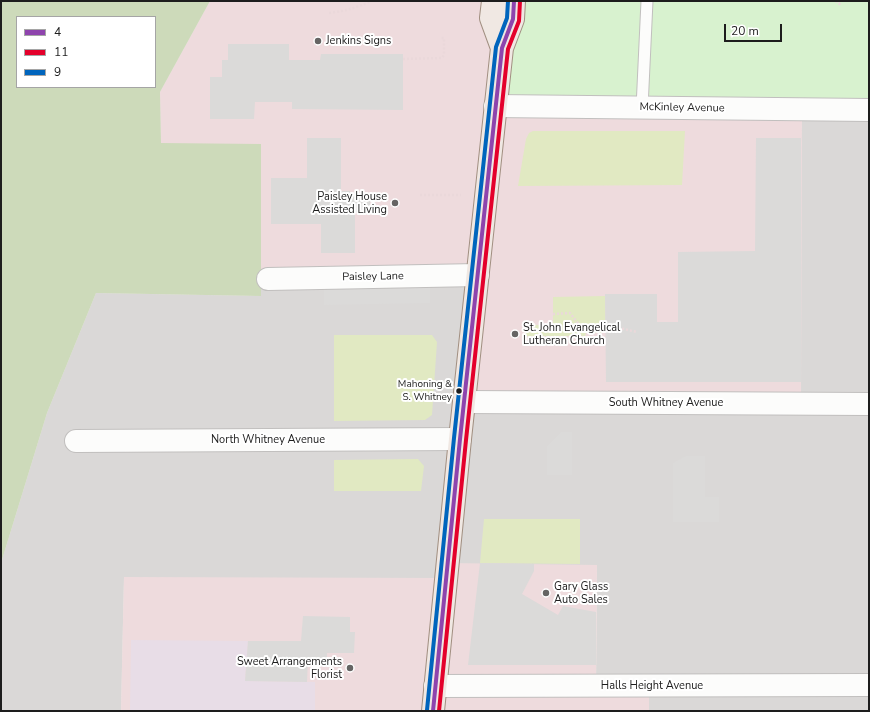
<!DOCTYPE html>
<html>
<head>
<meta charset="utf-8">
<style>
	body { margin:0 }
	#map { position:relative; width:870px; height:712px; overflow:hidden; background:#ebe8e5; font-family:"Nunito Sans",sans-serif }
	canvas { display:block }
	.frame { position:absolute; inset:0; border:2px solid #1d1d1d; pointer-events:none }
	.legend { position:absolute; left:16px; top:16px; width:140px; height:72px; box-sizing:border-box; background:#fff; border:1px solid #a5a5a5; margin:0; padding:5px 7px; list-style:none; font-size:12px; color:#1d1d1d }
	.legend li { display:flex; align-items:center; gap:8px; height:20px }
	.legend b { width:20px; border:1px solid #a5a5a5 }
	.scale { position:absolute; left:724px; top:24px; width:58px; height:18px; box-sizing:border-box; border:2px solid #1d1d1d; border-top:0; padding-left:5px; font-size:12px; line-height:14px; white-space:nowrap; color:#1d1d1d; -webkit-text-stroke:3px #fff; paint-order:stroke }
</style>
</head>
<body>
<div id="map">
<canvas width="870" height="712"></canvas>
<div class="frame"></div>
<ul class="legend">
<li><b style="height:5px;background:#8e44ad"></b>4</li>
<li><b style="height:5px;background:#e4002b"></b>11</li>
<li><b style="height:5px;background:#0065bd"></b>9</li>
</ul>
<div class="scale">20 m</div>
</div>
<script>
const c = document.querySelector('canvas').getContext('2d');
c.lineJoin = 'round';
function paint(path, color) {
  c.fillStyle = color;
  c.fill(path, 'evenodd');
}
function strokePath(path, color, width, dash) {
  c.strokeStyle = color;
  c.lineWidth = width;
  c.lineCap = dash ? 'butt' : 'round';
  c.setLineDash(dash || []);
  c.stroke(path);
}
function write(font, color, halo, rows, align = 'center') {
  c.font = font + ' "Nunito Sans",sans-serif';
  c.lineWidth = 4;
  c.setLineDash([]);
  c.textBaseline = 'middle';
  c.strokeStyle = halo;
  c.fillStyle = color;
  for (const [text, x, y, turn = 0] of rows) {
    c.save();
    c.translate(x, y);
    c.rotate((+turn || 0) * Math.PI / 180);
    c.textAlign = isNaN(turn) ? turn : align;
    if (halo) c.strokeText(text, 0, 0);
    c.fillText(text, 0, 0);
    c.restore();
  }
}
const residential = new Path2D(`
	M802,109L869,110V711H649V686H596L597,565L446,578H124L121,711H1V563L47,413L96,293L260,296L261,279L801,138Z`);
const commercial = new Path2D(`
	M210,1H514L802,109L801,404L464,402L478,275L261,279L161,143L160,92Z
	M448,563L597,565L596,686L649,685V711H121L124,577L446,578Z`);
const industrial = new Path2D(`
	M131,640L248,641L245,681L315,682V711H130Z`);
const grass = new Path2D(`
	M533,131H685L682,185L518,186L526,139L529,133Z
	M605,296L606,333H586L585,336H525L526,325H553V297Z
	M334,335H432L437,342L432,415L425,420L334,421Z
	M418,459L424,466L421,491H334V460Z
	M484,519H580V564L480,563Z`);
const forest = new Path2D(`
	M1,1H210L160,92L161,143L261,144V296L96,293L47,413L1,563ZM17,17H155V87H17Z`);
const park = new Path2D(`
	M514,1H869V110L495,106Z`);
const parking = new Path2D(`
	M228,44H289V60H320L321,54H403V110L292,109V102H255L254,119H210V77H222V60H228Z
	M307,138H341V191H350L351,193H370V211L355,212V253H321V224H271V178H307Z
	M756,138H801V382H606L605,294H657V322H678V252L755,251Z
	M430,276V303L324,305V278Z
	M561,432H572V475H547V446Z
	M686,456H705V497H719V522H673V463Z
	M480,563L534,564V571L522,594L558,615L563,606L596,612V665H468Z
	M303,616L350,617V632H355L354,653H327V658H308L307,682L245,681L248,641H301Z`);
const path = new Path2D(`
	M836,1L839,4L842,1
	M329,13C344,11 357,8 371,1
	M403,59L442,58L444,55V38H440
	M420,195H461
	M553,314L570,313L580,326L606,325L637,332
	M580,326V336`);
const lane = new Path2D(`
	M642,108L647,1`);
const street = new Path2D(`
	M495,106L869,110
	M268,279L478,275
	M464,402L869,404
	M76,441L460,439
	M435,686L869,685`);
const primary = new Path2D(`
	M493,1L491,18L502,48
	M433,711L460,439L502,48L513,19L514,1`);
const bus1 = new Path2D(`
	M433,711L460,439L502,48L513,19L514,1`);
const bus2 = new Path2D(`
	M439,711L466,440L508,49L519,21L520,1`);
const bus3 = new Path2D(`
	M427,710L454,438L496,47L507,18L508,1`);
const markers = [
	[318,41,4,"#656463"],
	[395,203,4,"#656463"],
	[515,334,4,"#656463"],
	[459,391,3.5,"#1d1d1d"],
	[546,593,4,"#656463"],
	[350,668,4,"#656463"]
];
const busNames = [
	["Mahoning &",452,385],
	["S. Whitney",452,398]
];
const poiNames = [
	["Jenkins Signs",326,41],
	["Paisley House",387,197,"right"],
	["Assisted Living",387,210,"right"],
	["St. John Evangelical",523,328],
	["Lutheran Church",523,341],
	["Gary Glass",554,587],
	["Auto Sales",554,600],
	["Sweet Arrangements",342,662,"right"],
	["Florist",342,675,"right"]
];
const streetNames = [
	["McKinley Avenue",682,108,1],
	["Paisley Lane",373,277,-1],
	["South Whitney Avenue",666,403],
	["North Whitney Avenue",268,440],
	["Halls Height Avenue",652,686]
];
paint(residential, '#dad8d7');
paint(commercial, '#eedbdd');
paint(industrial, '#e8dde7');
paint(grass, '#e1e9c2');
paint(forest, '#cddaba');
paint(park, '#d8f2cf');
paint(parking, '#dbdad9');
strokePath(lane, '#c1bfbe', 13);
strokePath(street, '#c1bfbe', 24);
strokePath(primary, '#a18f81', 24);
strokePath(path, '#ead8da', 2.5, [2, 2]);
strokePath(lane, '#fcfcfb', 11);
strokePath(street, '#fcfcfb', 22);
strokePath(primary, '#f0e8e3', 22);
strokePath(bus1, '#8e44ad', 4);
strokePath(bus2, '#e4002b', 4);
strokePath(bus3, '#0065bd', 4);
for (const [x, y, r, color] of markers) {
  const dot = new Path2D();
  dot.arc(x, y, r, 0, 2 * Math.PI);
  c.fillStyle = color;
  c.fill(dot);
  strokePath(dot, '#fff', 1.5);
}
write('10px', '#1d1d1d', '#fff', busNames, 'right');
write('11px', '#1d1d1d', '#fff', poiNames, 'left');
write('11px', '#1d1d1d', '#fff', streetNames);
</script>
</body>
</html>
